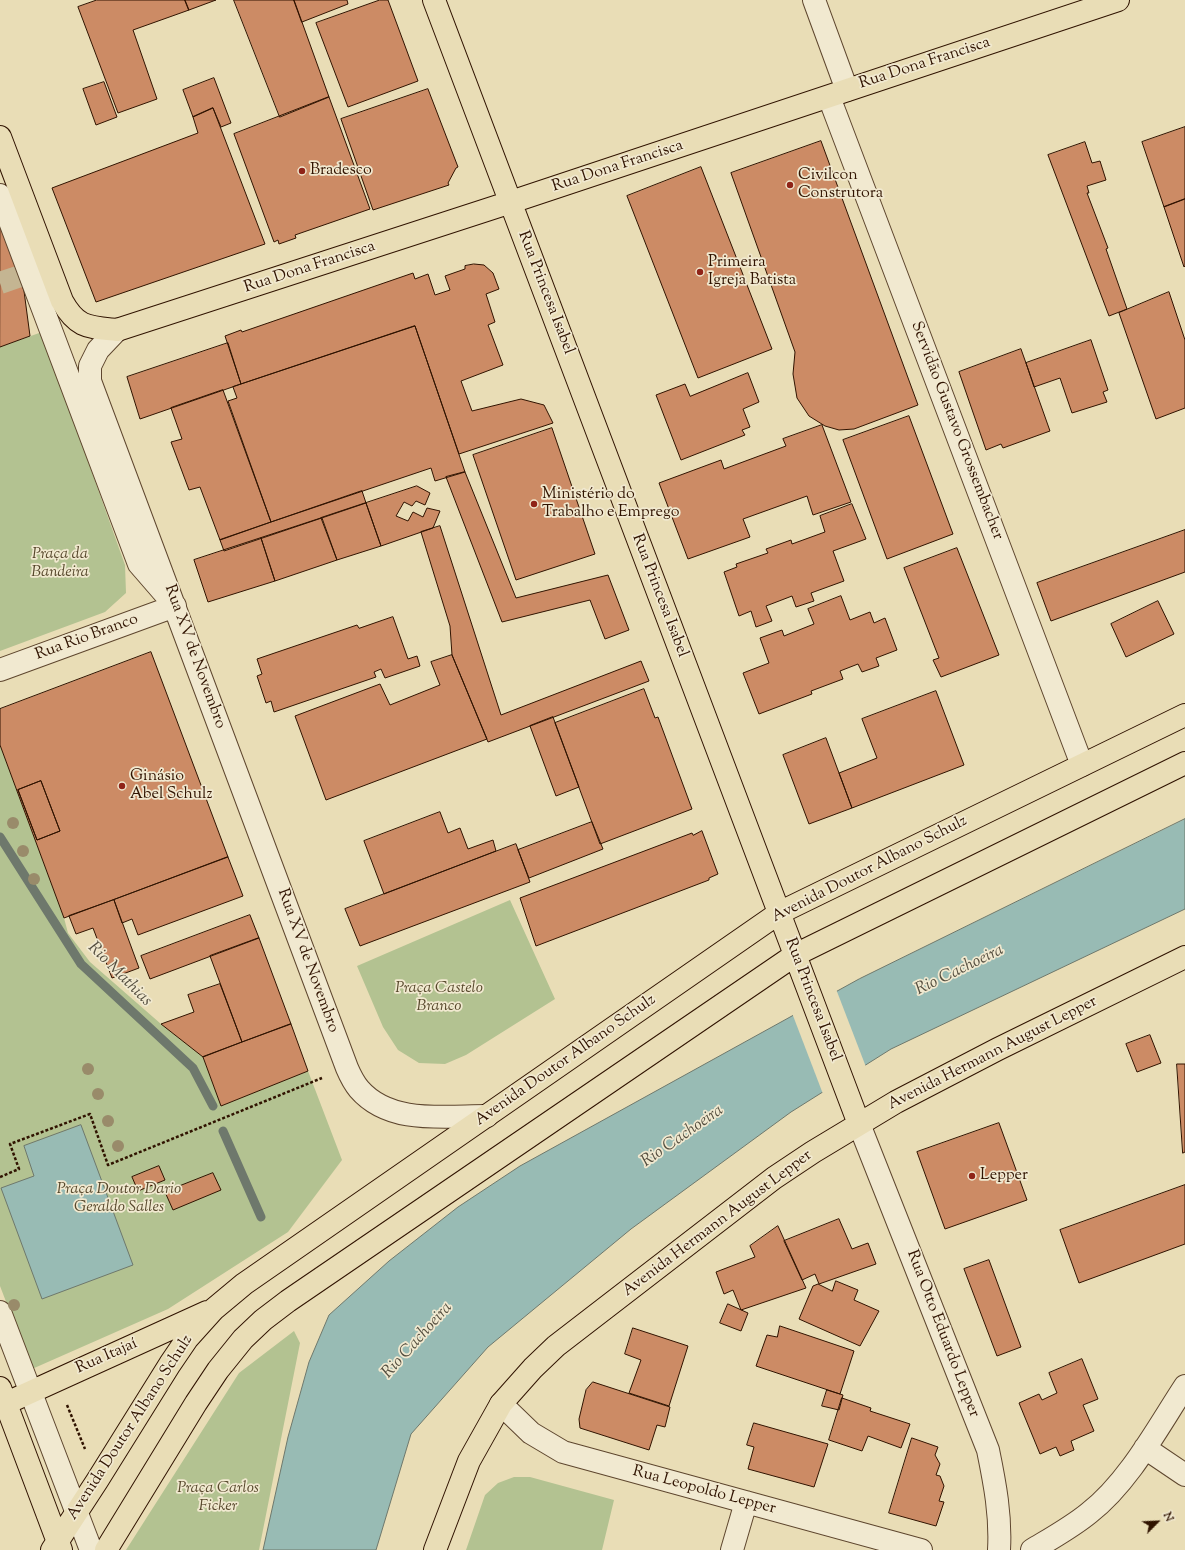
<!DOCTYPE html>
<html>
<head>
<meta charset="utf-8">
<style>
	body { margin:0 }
	#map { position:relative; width:1185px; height:1550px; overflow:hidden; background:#e9ddb6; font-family:"Sorts Mill Goudy",serif }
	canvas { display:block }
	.north { position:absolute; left:1137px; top:1502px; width:40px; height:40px; -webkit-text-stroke:3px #f1e9d0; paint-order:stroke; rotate:66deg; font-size:11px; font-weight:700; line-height:16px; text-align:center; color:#301300 }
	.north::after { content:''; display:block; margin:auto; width:14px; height:18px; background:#301300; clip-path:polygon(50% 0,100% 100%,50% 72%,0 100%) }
</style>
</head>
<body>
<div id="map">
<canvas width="1185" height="1550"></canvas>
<div class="north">N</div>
</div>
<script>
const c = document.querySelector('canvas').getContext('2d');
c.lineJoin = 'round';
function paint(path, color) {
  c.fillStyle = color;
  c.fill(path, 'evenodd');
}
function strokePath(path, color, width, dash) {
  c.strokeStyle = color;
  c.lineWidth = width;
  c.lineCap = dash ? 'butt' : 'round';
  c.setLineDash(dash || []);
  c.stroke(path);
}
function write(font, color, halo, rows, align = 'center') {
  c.font = font + ' "Sorts Mill Goudy",serif';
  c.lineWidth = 3.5;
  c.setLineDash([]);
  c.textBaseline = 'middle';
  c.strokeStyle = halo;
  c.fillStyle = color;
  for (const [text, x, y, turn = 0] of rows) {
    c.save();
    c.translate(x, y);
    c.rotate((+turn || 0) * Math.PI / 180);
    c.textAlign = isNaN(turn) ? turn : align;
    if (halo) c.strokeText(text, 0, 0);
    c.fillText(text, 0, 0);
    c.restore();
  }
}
const green = new Path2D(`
	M42,332L125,565L126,593L105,612L0,651V347Z
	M0,745L64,918L68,933L90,962L161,1024L203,1057L221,1106L308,1071L342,1160L288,1232L168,1309L32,1369L0,1286Z
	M510,900L555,999L466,1055L445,1064L419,1063L398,1050L383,1027L357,966Z
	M294,1331L300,1343L259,1550H126L239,1373Z
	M514,1477H530L614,1500L602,1550H466L485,1495L498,1483Z`);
const water = new Path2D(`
	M1185,819V909L891,1049L791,1112L631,1229L488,1347L411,1434L376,1550H263L288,1437L309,1362L329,1315L389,1261L458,1207L520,1166L859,979Z
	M81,1125L133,1265L42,1299L1,1188L34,1176L24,1146Z`);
const pier = new Path2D(`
	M836,989L866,1067L823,1094L792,1013Z`);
const stream = new Path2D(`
	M0,837L81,964L193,1068L213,1106
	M223,1131L261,1217`);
const building = new Path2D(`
	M97,0H185L189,10L133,30L157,99L118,113L78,7Z
	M185,0H216L189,10Z
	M234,0H294L329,97L280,117Z
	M294,0H347L348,4L302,22Z
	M380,0H388L418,81L348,107L316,23Z
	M214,78L231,123L221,127L213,108L193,117L183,90Z
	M104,82L117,117L96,125L83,89Z
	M428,89L458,167L456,168L448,183L449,185L373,210L341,119Z
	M329,97L370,209L295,235L296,238L279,244L278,240L274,242L234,134Z
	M213,108L265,244L96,302L52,188L198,133L193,117Z
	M1185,127V199L1164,207L1142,142Z
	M821,141L918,405L854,429L839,430L825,426L809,416L797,398L793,374L795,352L731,173Z
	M1085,142L1092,163L1100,161L1106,180L1087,186L1089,193H1087L1108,248L1106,249L1127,309L1109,316L1048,155Z
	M701,167L772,349L698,378L627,196Z
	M1185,199V266L1184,267L1164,207Z
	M0,223L24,291L30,336L0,347Z
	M474,264L484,265L493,273L499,289L486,294L495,322L488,325L503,365L461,381L472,411L521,399L544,405L553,423L459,454L415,326L241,384L225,336L241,330L242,332L413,273L415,279L428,274L435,295L450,290L445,276L465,269V266Z
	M1169,292L1185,340V408L1156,419L1119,313Z
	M415,326L465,472L435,481L431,468L271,522L228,401L237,398L233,387Z
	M1091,340L1108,390L1103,392L1107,402L1072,413L1060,378L1034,387L1026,363Z
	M228,343L241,384L140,419L127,377Z
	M1021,349L1050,431L1003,448L1001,444L986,450L959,372Z
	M748,373L759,402L743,409L750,427L742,430L745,435L681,460L656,395L685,384L690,396Z
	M223,390L271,522L220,540L200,487L189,490L171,442L182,439L171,408Z
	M909,416L953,534L887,559L843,440Z
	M822,425L851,502L813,515L807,496L743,519L750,537L688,559L659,483L721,460L724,469L786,446L783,439Z
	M552,428L595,554L516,580L473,455Z
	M465,472L516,598L608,575L629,630L605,639L590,600L502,622L446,477Z
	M417,486L430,493L425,505L416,501L412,506L404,502L396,516L408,521L413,512L423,517L427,508L440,511L433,528L381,546L366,503Z
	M362,491L366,503L224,551L220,540Z
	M366,503L381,546L337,560L321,518Z
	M852,504L866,539L833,551L844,581L811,593L814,601L796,607L792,596L766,606L772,621L756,627L751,611L739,616L724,572L737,567L736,564L768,553L766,549L791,540L792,544L825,532L820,516Z
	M322,518L337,560L275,581L261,538Z
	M440,526L501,715L641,661L649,681L488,742L452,655L450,626L421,532Z
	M1185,530V572L1051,621L1037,583Z
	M261,538L275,581L208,602L194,560Z
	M957,548L999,655L941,677L933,660L939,658L904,568Z
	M841,596L850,620L870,612L874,623L885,618L897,650L876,658L879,666L862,672L858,664L840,671L843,679L811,691L812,694L759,714L743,673L769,663L760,638L782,630L784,636L814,624L808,609Z
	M1158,601L1174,634L1126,657L1111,624Z
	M393,617L408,659L417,656L420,666L385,678L381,669L374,672L376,677L274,712L271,701L266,703L257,676L262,674L257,659L357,625L359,628Z
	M151,652L228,857L64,918L0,745V709ZM41,781L60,831L37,840L18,790Z
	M452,655L487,739L326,800L295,716L380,684L390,705L440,685L431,662Z
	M644,689L655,718L658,717L692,809L600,844L555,723Z
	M936,691L964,765L852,808L839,773L877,758L862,719Z
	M553,717L579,787L556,796L530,726Z
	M826,738L852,808L809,824L783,755Z
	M41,781L60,831L37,840L18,790Z
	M440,812L448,833L460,828L468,849L493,840L496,851L384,894L364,841Z
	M592,822L603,849L529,878L518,850Z
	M702,831L718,874L709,878V880L536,946L520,898L692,833L693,835Z
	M516,844L530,882L360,946L345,909Z
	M228,857L243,896L138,935L132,919L122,923L114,900Z
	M114,900L139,968L112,978L93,928L76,934L69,916Z
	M250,915L259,938L150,979L141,956Z
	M259,938L291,1024L242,1042L210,956Z
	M220,984L242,1042L203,1057L161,1024L194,1012L188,995Z
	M291,1024L308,1071L221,1106L203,1057Z
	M1150,1035L1161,1063L1137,1072L1126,1044Z
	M1177,1064H1185V1152L1183,1153Z
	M999,1123L1027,1200L945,1229L917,1152Z
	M159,1166L165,1180L138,1191L132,1177Z
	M213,1173L221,1190L173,1210L165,1192Z
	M1185,1185V1244L1079,1283L1060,1230Z
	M839,1219L852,1249L868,1243L876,1264L819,1284L815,1274L802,1280L784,1241Z
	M778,1226L806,1288L741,1310L733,1290L724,1294L716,1272L755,1257L750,1246Z
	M989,1260L1021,1347L997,1356L964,1269Z
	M836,1281L858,1290L854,1300L879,1311L860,1346L799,1319L813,1286L818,1284L832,1291Z
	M728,1304L748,1313L741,1331L720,1323Z
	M780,1326L854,1351L840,1394L756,1366L767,1335L777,1337Z
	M633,1328L688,1346L669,1406L629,1393L641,1360L625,1354Z
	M1082,1359L1098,1399L1083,1405L1094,1431L1071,1441L1074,1450L1060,1456L1056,1447L1040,1454L1019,1403L1039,1394L1042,1400L1057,1393L1049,1373Z
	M593,1382L670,1407L665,1427L657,1425L649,1450L580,1428L579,1419L586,1390Z
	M827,1390L843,1395L839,1410L822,1406Z
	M842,1398L871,1408L870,1411L910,1424L901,1448L868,1436L862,1451L829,1440Z
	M754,1423L828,1444L814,1487L748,1469L754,1447L747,1445Z
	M912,1438L938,1447L935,1455L940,1464L936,1475L940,1476L944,1486L939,1501L944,1502L936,1526L889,1513Z`);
const minorTunnel = new Path2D(`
	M0,283L29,273`);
const path = new Path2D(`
	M0,1177L19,1169L10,1144L90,1114L108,1165L322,1078
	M67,1405L85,1449`);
const minor = new Path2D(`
	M814,0L847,90
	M829,97L1082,765
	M0,195L139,564L165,594
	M117,330L98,350L90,366V381L347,1068C350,1075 354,1083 359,1089C390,1125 445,1116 487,1116
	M0,670L175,606
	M859,1124L988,1450C995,1484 1001,1516 999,1550
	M0,1312L91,1550
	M501,1404L531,1433L563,1452L921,1550
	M1145,1448L1185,1475
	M732,1550L746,1502
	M1032,1550C1052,1538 1072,1527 1089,1513C1129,1482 1158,1427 1185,1386`);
const major = new Path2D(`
	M434,0L859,1124
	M0,137L62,301C77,328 88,327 117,330L511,202L1118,0
	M0,1388L61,1550
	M0,1406L207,1312
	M52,1550L97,1481L170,1364L187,1339L214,1309L244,1284L779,913L1185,715
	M106,1550L196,1403L218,1370L243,1339L263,1320L288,1301L795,955L1185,763
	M435,1550L469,1461L501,1404L533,1368L556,1346L774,1178L813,1152L896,1102L998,1049L1185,957`);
const trees = [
	[13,823],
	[23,851],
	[34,879],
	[88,1069],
	[98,1094],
	[108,1121],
	[118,1146],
	[14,1305]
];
const markers = [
	[302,171,4,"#8f2418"],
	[790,185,4,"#8f2418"],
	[700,272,4,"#8f2418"],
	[534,504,4,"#8f2418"],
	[122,786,4,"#8f2418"],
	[972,1176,4,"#8f2418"]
];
const streetNames = [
	["Rua Dona Francisca",925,64,-18],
	["Rua Dona Francisca",618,167,-18],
	["Rua Dona Francisca",310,268,-18],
	["Rua Princesa Isabel",545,293,69],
	["Servidão Gustavo Grossembacher",956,431,69],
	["Rua Princesa Isabel",659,596,69],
	["Rua Rio Branco",87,638,-20],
	["Rua XV de Novembro",194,657,70],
	["Avenida Doutor Albano Schulz",870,870,-27],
	["Rua XV de Novembro",307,961,70],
	["Rua Princesa Isabel",812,1000,69],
	["Avenida Hermann August Lepper",993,1054,-27],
	["Avenida Doutor Albano Schulz",566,1061,-35],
	["Avenida Hermann August Lepper",718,1224,-37],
	["Rua Otto Eduardo Lepper",942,1334,69],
	["Rua Itajaí",107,1357,-24],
	["Avenida Doutor Albano Schulz",131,1428,-57],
	["Rua Leopoldo Lepper",704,1491,15]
];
const poiNames = [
	["Bradesco",310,171],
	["Civilcon",798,176],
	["Construtora",798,194],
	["Primeira",708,263],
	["Igreja Batista",708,281],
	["Ministério do",542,495],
	["Trabalho e Emprego",542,513],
	["Ginásio",130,777],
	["Abel Schulz",130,795],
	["Lepper",980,1176]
];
const parkNames = [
	["Praça da",60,555],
	["Bandeira",60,573],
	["Praça Castelo",439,989],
	["Branco",439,1007],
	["Praça Doutor Dario",119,1190],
	["Geraldo Salles",119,1208],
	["Praça Carlos",218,1489],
	["Ficker",218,1507]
];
const waterNames = [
	["Rio Cachoeira",960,971,-26],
	["Rio Mathias",119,975,45],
	["Rio Cachoeira",683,1137,-35],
	["Rio Cachoeira",418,1341,-48]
];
paint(green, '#b3c291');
paint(water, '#98bbb4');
strokePath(water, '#6e786c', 1);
paint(pier, '#e9ddb6');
strokePath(stream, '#6e786c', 9);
paint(building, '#cc8b65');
strokePath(building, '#301300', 1);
strokePath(minorTunnel, '#c4b592', 22, [22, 11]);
strokePath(minor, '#5e462e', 24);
strokePath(major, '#301300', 24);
strokePath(path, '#301300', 2.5, [3, 2]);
strokePath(minor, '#f1e9d0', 22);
strokePath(major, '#e9ddb6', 22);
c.fillStyle = '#998b6a';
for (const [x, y] of trees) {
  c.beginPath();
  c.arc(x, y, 6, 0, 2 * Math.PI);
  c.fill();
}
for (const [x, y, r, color] of markers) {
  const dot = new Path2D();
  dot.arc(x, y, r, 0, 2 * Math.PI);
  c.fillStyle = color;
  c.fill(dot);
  strokePath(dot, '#f1e9d0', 1.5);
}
write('16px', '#301300', '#f1e9d0', streetNames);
write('16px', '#301300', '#f1e9d0', poiNames, 'left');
write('italic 16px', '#57482c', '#f1e9d0', parkNames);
write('italic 17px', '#544e3f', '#f1e9d0', waterNames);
</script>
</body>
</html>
